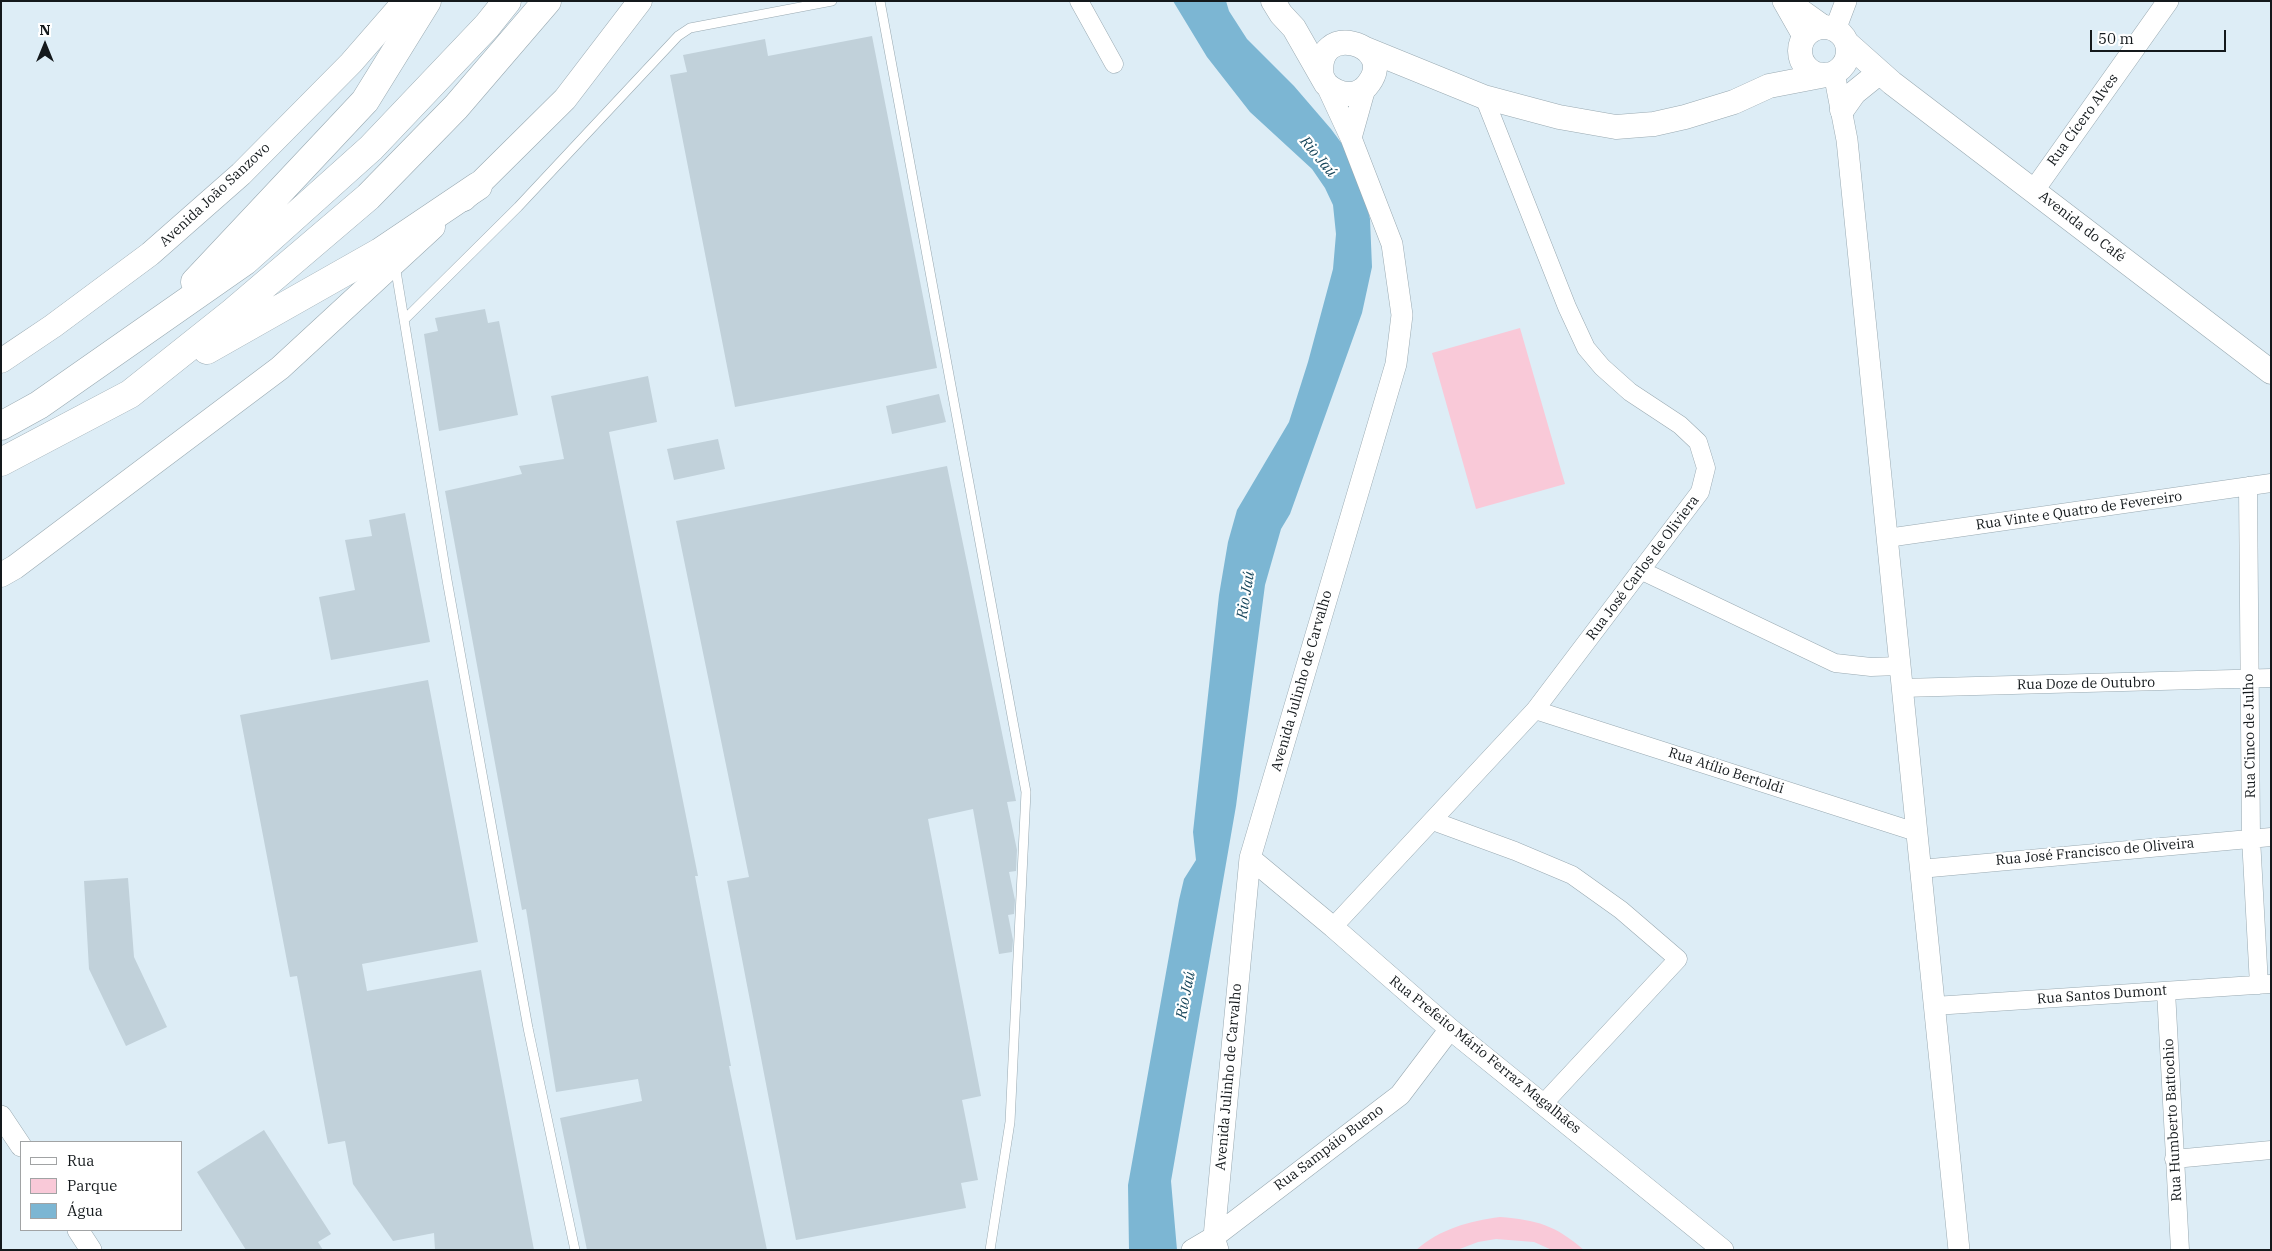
<!DOCTYPE html>
<html>
<head>
<meta charset="utf-8">
<style>
	body { margin:0 }
	#map { position:relative; width:2272px; height:1251px; overflow:hidden; background:#ddedf6; font-family:"IBM Plex Serif",serif }
	canvas { display:block }
	.frame { position:absolute; inset:0; border:2px solid #14191c; pointer-events:none }
	.legend { position:absolute; left:20px; top:1141px; width:162px; height:90px; box-sizing:border-box; background:#fff; border:1px solid #a1a3a4; margin:0; padding:6px 9px; list-style:none; font-size:15px; color:#14191c }
	.legend li { display:flex; align-items:center; gap:10px; height:25px }
	.legend b { width:25px; border:1px solid #a1a3a4 }
	.north { position:absolute; left:20px; top:20px; width:50px; height:50px; -webkit-text-stroke:4px #fff; paint-order:stroke; rotate:0deg; font-size:14px; font-weight:700; line-height:20px; text-align:center; color:#14191c }
	.north::after { content:''; display:block; margin:auto; width:18px; height:22px; background:#14191c; clip-path:polygon(50% 0,100% 100%,50% 72%,0 100%) }
	.scale { position:absolute; left:2090px; top:30px; width:136px; height:22px; box-sizing:border-box; border:2px solid #14191c; border-top:0; padding-left:6px; font-size:15px; line-height:18px; white-space:nowrap; color:#14191c; -webkit-text-stroke:4px #fff; paint-order:stroke }
</style>
</head>
<body>
<div id="map">
<canvas width="2272" height="1251"></canvas>
<div class="frame"></div>
<ul class="legend">
<li><b style="height:6px;background:#fff"></b>Rua</li>
<li><b style="height:14px;background:#f9c9d8"></b>Parque</li>
<li><b style="height:14px;background:#7cb6d3"></b>Água</li>
</ul>
<div class="north">N</div>
<div class="scale">50 m</div>
</div>
<script>
const c = document.querySelector('canvas').getContext('2d');
c.lineJoin = 'round';
function paint(path, color) {
  c.fillStyle = color;
  c.fill(path, 'evenodd');
}
function strokePath(path, color, width, dash) {
  c.strokeStyle = color;
  c.lineWidth = width;
  c.lineCap = dash ? 'butt' : 'round';
  c.setLineDash(dash || []);
  c.stroke(path);
}
function write(font, color, halo, rows, align = 'center') {
  c.font = font + ' "IBM Plex Serif",serif';
  c.lineWidth = 4.5;
  c.setLineDash([]);
  c.textBaseline = 'middle';
  c.strokeStyle = halo;
  c.fillStyle = color;
  for (const [text, x, y, turn = 0] of rows) {
    c.save();
    c.translate(x, y);
    c.rotate((+turn || 0) * Math.PI / 180);
    c.textAlign = isNaN(turn) ? turn : align;
    if (halo) c.strokeText(text, 0, 0);
    c.fillText(text, 0, 0);
    c.restore();
  }
}
const green = new Path2D(`
	M1520,328L1565,484L1476,509L1432,353Z
	M1500,1217C1537,1220 1555,1225 1584,1250H1552L1534,1242L1496,1239L1478,1242L1457,1250H1416C1440,1229 1469,1221 1500,1217Z`);
const water = new Path2D(`
	M1173,1H1226L1229,11L1247,39L1294,86L1331,129L1357,164L1370,219L1372,267L1362,313L1290,514L1281,529L1265,585L1236,806L1171,1181L1177,1250H1129L1128,1185L1179,900L1184,879L1196,860L1193,832L1219,595L1228,542L1237,510L1289,422L1308,362L1333,269L1336,234L1333,205L1325,188L1312,169L1250,112L1207,57Z`);
const building = new Path2D(`
	M872,36L937,368L735,407L670,75L687,72L683,55L765,39L768,56Z
	M485,309L488,323L499,321L518,415L439,431L424,334L438,331L435,318Z
	M648,376L657,422L609,432L698,876H695L731,1066H729L767,1250H587L560,1118L642,1101L638,1079L556,1092L526,909L522,910L445,491L522,474L519,466L564,459L551,396Z
	M939,394L946,422L892,434L886,406Z
	M718,439L725,469L674,480L667,449Z
	M947,466L1016,801L1007,802L1017,850L1016,871L1009,872L1015,900L1014,914L1008,915L1013,940L1012,952L999,954L973,809L928,819L981,1096L962,1100L978,1180L961,1183L966,1208L796,1240L727,881L749,877L676,521Z
	M405,513L430,642L331,660L319,597L355,590L345,540L372,536L369,520Z
	M428,680L478,942L362,964L367,991L481,970L534,1250H435L434,1233L393,1241L353,1184L345,1141L328,1144L297,976L290,977L240,715Z
	M128,878L134,957L167,1027L126,1046L89,969L84,881Z
	M264,1130L331,1234L318,1242L323,1250H246L197,1172Z`);
const service = new Path2D(`
	M880,1L1026,792L1010,1122L990,1250
	M395,265L447,580L528,1028L575,1250
	M404,320L518,207L678,36L690,28L832,1`);
const minor = new Path2D(`
	M1079,1L1114,64
	M2248,486L2251,838L2259,985
	M1887,538L2271,483
	M1640,570L1835,663L1871,667L1899,666
	M1902,688L2271,678
	M1535,710L1916,832
	M1433,821L1515,851L1572,875L1621,910L1678,959L1544,1103
	M1920,869L2271,837
	M1333,927L1535,710L1700,492L1706,468L1698,442L1680,425L1630,392L1602,367L1586,348L1567,307L1484,97
	M2166,991L2180,1250
	M1934,1006L2270,984
	M2174,1159L2271,1150`);
const tertiary = new Path2D(`
	M1783,1L1804,38
	M1789,1L1827,28
	M1835,30L1846,1
	M1834,73L1847,140L1959,1250
	M1351,138L1365,88
	M2034,190L2168,1
	M1250,858L1333,927L1450,1029L1723,1250
	M1,1116L21,1146
	M78,1230L91,1250
	M1192,1250L1214,1237L1400,1095L1450,1029
	M1218,1250L1214,1237L1250,858L1396,364L1402,315L1392,244L1351,138L1326,84`);
const secondary = new Path2D(`
	M1273,1L1281,14L1294,28L1326,84C1339,96 1358,99 1369,83C1398,44 1313,19 1322,77
	M1800 51a24 24 0 1 1 48 0a24 24 0 1 1-48 0Z
	M1847,43L1892,83L2271,372
	M1366,49L1484,97L1559,117L1616,127L1654,124L1685,117L1734,102L1769,86L1826,75
	M1842,110L1854,93L1875,76
	M464,199L565,99L640,1
	M1,361L53,326L150,254L241,174L351,63L405,1
	M1,575L15,567L280,368L433,227`);
const motorway = new Path2D(`
	M195,282L365,101L427,1
	M207,350L380,252L478,186
	M1,426L39,405L245,261L371,148L487,26L507,1
	M1,462L130,394L233,312L368,197L456,107L547,1`);
const streetNames = [
	["Rua Cícero Alves",2083,120,-54],
	["Avenida João Sanzovo",215,195,-43],
	["Avenida do Café",2082,227,38],
	["Rua Vinte e Quatro de Fevereiro",2079,511,-8],
	["Rua José Carlos de Oliviera",1643,568,-53],
	["Avenida Julinho de Carvalho",1302,681,-74],
	["Rua Doze de Outubro",2086,684,-1],
	["Rua Cinco de Julho",2250,736,-91],
	["Rua Atílio Bertoldi",1726,771,18],
	["Rua José Francisco de Oliveira",2095,852,-5],
	["Rua Santos Dumont",2102,995,-4],
	["Rua Prefeito Mário Ferraz Magalhães",1485,1055,39],
	["Avenida Julinho de Carvalho",1229,1077,-85],
	["Rua Humberto Battochio",2173,1120,-93],
	["Rua Sampáio Bueno",1329,1148,-37]
];
const waterNames = [
	["Rio Jaú",1318,157,50],
	["Rio Jaú",1246,595,-81],
	["Rio Jaú",1186,995,-79]
];
paint(green, '#f9c9d8');
paint(water, '#7cb6d3');
paint(building, '#c1d1da');
strokePath(service, '#99a9b1', 10);
strokePath(minor, '#99a9b1', 19);
strokePath(tertiary, '#99a9b1', 22);
strokePath(secondary, '#99a9b1', 25);
strokePath(motorway, '#99a9b1', 29);
strokePath(service, '#fff', 9);
strokePath(minor, '#fff', 18);
strokePath(tertiary, '#fff', 21);
strokePath(secondary, '#fff', 24);
strokePath(motorway, '#fff', 28);
write('14px', '#14191c', '#fff', streetNames);
write('italic 15px', '#17465b', '#fff', waterNames);
</script>
</body>
</html>
